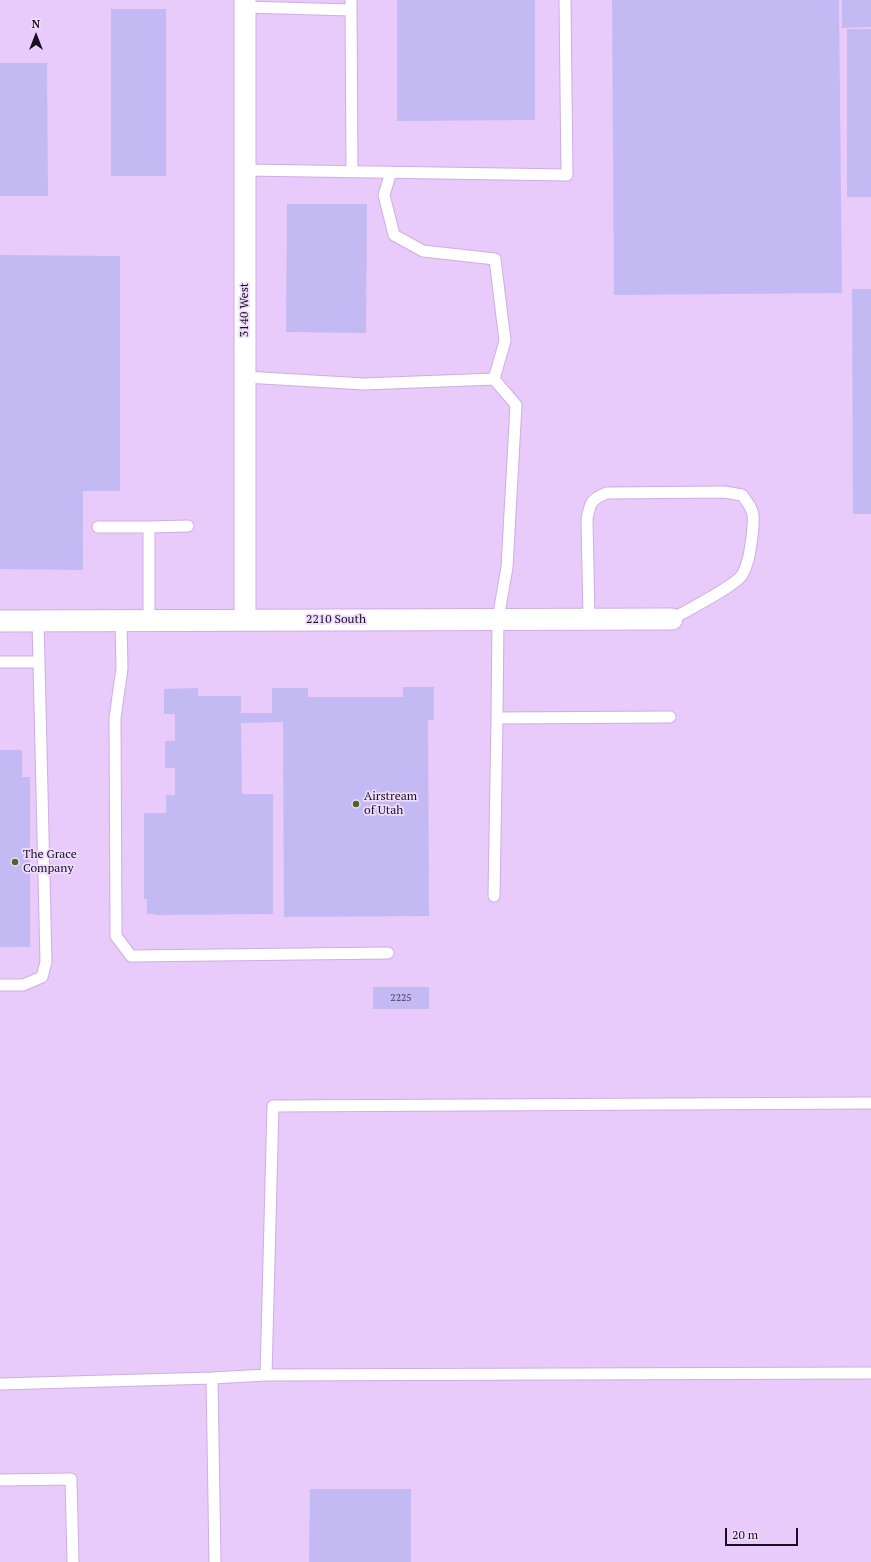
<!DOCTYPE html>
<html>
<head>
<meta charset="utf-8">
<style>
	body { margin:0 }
	#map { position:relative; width:871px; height:1562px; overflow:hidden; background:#efdbfc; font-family:"PT Serif",serif }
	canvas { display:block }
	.north { position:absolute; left:16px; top:16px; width:40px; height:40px; -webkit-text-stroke:3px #efdbfc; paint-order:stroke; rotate:0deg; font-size:11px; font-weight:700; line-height:16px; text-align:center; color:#1a0e21 }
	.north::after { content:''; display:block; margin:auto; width:14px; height:18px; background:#1a0e21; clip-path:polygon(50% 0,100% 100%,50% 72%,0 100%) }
	.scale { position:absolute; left:725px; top:1528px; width:73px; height:18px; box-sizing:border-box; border:2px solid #1a0e21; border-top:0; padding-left:5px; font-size:12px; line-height:14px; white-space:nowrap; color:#1a0e21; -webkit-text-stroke:3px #efdbfc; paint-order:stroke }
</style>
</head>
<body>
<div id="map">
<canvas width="871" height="1562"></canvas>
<div class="north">N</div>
<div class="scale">20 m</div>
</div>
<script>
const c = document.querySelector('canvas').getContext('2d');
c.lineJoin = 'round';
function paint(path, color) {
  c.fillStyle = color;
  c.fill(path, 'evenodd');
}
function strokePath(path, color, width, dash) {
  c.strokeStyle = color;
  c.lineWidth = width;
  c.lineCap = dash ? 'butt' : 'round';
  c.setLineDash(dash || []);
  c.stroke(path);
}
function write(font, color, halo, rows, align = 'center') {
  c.font = font + ' "PT Serif",serif';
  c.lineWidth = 3.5;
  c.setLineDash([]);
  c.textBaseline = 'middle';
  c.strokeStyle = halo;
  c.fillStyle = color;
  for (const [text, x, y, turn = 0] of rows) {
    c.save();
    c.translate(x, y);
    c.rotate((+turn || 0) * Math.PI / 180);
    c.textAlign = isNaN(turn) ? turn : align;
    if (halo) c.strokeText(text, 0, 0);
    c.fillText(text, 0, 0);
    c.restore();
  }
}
const built = new Path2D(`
	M0,0H871V1562H0Z`);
const building = new Path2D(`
	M397,0H535V120L397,121Z
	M612,0H839L842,293L614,295Z
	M842,0H871V27L842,28Z
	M111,9H166V176H111Z
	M847,29H871V197H847Z
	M0,63H47L48,196H0Z
	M287,204H367L366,333L286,332Z
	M0,255L120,256V491H83V570L0,569Z
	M852,289H871V514H853Z
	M403,687H434V720H428L429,916L284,917L283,722L241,723L242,794H273V914L155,915V914H147V899H144V813H166V795H175V768H165V741H175V714H164V689L198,688V696H241V713H272V688H308V697H403Z
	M0,750H22V777H30V947H0Z
	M373,987H429V1009H373Z
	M310,1489H411V1562H309Z`);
const service = new Path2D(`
	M351,0L352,172
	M245,7L351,10
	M245,170L567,175L565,0
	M391,172L384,195L394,235L423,251L495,259L505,341L494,379
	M245,377L364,384L494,379L516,405L507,567L498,619L497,718L670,717
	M98,527H149
	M589,619L587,519C590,503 591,499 607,493L724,492L742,495C756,513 754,515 752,537C750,550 749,563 742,575C735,586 686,611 672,619
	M121,620L122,668L115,718L116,936L131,956L388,953
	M149,620V527L188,526
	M0,662H38
	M494,896L497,718
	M0,985H23L42,977L46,962L38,621
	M266,1375L871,1373
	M212,1378L266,1375L273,1106L871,1103
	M0,1384L212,1378L215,1562
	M0,1480L71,1479L73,1562`);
const minor = new Path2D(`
	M245,0V620
	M0,621L672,619`);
const markers = [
	[356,804,4,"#466a23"],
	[15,862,4,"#466a23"]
];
const numberNames = [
	["2225",401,998]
];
const streetNames = [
	["3140 West",245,310,-90],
	["2210 South",336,620]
];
const poiNames = [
	["Airstream",364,797],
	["of Utah",364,811],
	["The Grace",23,855],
	["Company",23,869]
];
paint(built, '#e8cafb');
paint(building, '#c3baf3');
strokePath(service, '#ceaee2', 13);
strokePath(minor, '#ceaee2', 23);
strokePath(service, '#fff', 11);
strokePath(minor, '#fff', 21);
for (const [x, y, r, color] of markers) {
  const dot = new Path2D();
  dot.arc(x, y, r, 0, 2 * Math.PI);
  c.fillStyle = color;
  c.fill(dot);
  strokePath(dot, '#efdbfc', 1.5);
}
write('10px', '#443956', null, numberNames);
write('12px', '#1a0e21', '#efdbfc', streetNames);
write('12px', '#1a0e21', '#efdbfc', poiNames, 'left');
</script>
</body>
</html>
